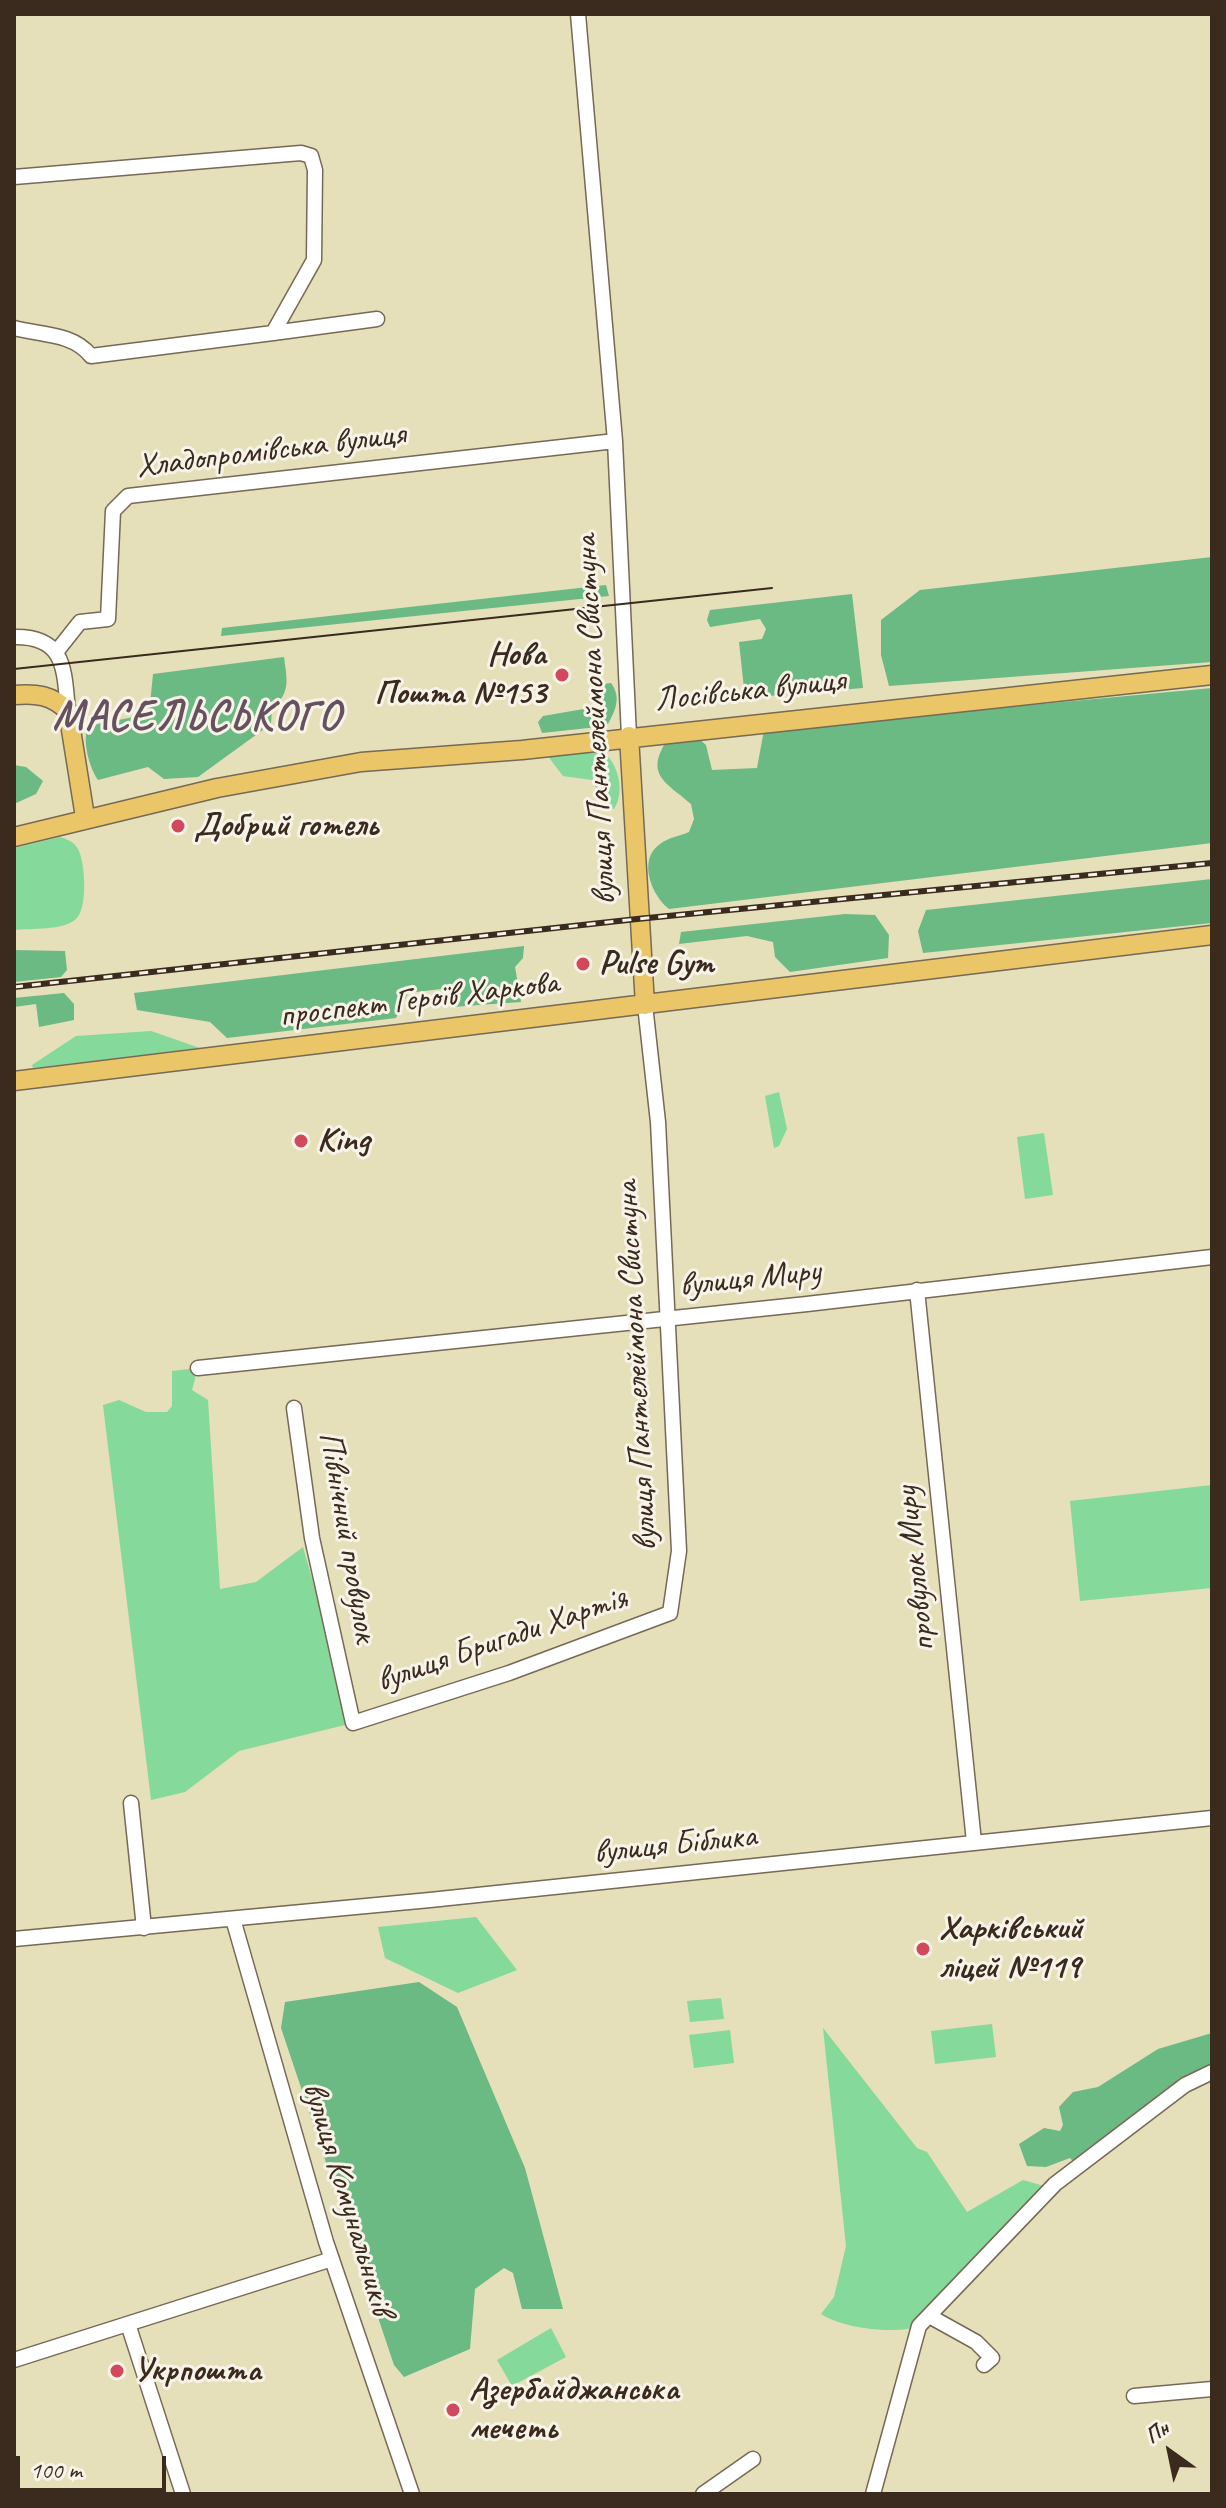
<!DOCTYPE html>
<html>
<head>
<meta charset="utf-8">
<style>
	body { margin:0 }
	#map { position:relative; width:1226px; height:2508px; overflow:hidden; background:#e5dfba; font-family:Caveat,sans-serif }
	canvas { display:block }
	.frame { position:absolute; inset:0; border:16px solid #3b2a1e; pointer-events:none }
	.north { position:absolute; left:1130px; top:2412px; width:80px; height:80px; -webkit-text-stroke:6px #f7f3e8; paint-order:stroke; rotate:327deg; font-size:22px; font-weight:700; line-height:32px; text-align:center; color:#3b2a1e }
	.north::after { content:''; display:block; margin:auto; width:28px; height:36px; background:#3b2a1e; clip-path:polygon(50% 0,100% 100%,50% 72%,0 100%) }
	.scale { position:absolute; left:16px; top:2456px; width:150px; height:36px; box-sizing:border-box; border:4px solid #3b2a1e; border-top:0; padding-left:10px; font-size:24px; line-height:28px; white-space:nowrap; color:#3b2a1e; -webkit-text-stroke:6px #f7f3e8; paint-order:stroke }
</style>
</head>
<body>
<div id="map">
<canvas width="1226" height="2508"></canvas>
<div class="frame"></div>
<div class="north">Пн</div>
<div class="scale">100 m</div>
</div>
<script>
const c = document.querySelector('canvas').getContext('2d');
c.lineJoin = 'round';
function paint(path, color) {
  c.fillStyle = color;
  c.fill(path, 'evenodd');
}
function strokePath(path, color, width, dash) {
  c.strokeStyle = color;
  c.lineWidth = width;
  c.lineCap = dash ? 'butt' : 'round';
  c.setLineDash(dash || []);
  c.stroke(path);
}
function write(font, color, halo, rows, align = 'center') {
  c.font = font + ' Caveat,sans-serif';
  c.lineWidth = 6;
  c.setLineDash([]);
  c.textBaseline = 'middle';
  c.strokeStyle = halo;
  c.fillStyle = color;
  for (const [text, x, y, turn = 0] of rows) {
    c.save();
    c.translate(x, y);
    c.rotate((+turn || 0) * Math.PI / 180);
    c.textAlign = isNaN(turn) ? turn : align;
    if (halo) c.strokeText(text, 0, 0);
    c.fillText(text, 0, 0);
    c.restore();
  }
}
const green = new Path2D(`
	M598,749C618,758 626,792 614,809L605,806L592,780L563,776L547,755Z
	M60,837C69,840 75,842 79,851C85,865 88,908 76,919C63,931 31,928 14,930V848Z
	M151,1031L200,1048L33,1068L32,1065L76,1036Z
	M779,1092L787,1129L779,1146L774,1148L765,1096Z
	M1044,1133L1053,1195L1025,1199L1017,1137Z
	M198,1368L192,1390L208,1400L220,1589L256,1582L303,1547L353,1723L239,1751L185,1792L151,1800L103,1405L119,1400L146,1412H167L172,1406V1371Z
	M1212,1485V1588L1080,1601L1070,1501Z
	M476,1917L517,1970L458,1993L385,1958L378,1927Z
	M721,1998L724,2019L690,2022L687,2001Z
	M992,2024L996,2057L935,2064L931,2031Z
	M823,2028L917,2148L927,2152L967,2212L1023,2180L1051,2188L919,2326C896,2335 841,2328 821,2314L834,2297L846,2246Z
	M730,2030L734,2063L694,2068L689,2035Z
	M551,2328L566,2357L512,2386L497,2360Z`);
const forest = new Path2D(`
	M1212,557V662L889,686L881,655V620L920,590Z
	M606,585L609,596L221,636L222,628Z
	M852,594L863,688L745,698L739,642L762,639L766,629L760,619L710,627L707,620L710,610Z
	M284,657C287,680 291,693 272,708L271,724L198,777L164,779L148,767L98,780C89,767 82,740 88,726L149,714L153,674Z
	M611,683C622,698 615,711 607,726L542,733L538,722L543,716L601,706L604,684Z
	M1212,688V843L669,909C652,896 637,860 660,844C667,838 680,836 689,832L694,819L691,804C669,784 644,776 666,742L698,738L706,745L712,770L757,768L764,730Z
	M14,765L26,767L43,781L36,794L14,804Z
	M1212,879V923L923,953L918,931L926,910Z
	M845,914L875,915L889,935L888,958L790,972L775,957L773,942L747,936L679,944L681,932Z
	M524,946L523,958L515,967L521,1002L452,1007L441,989L408,993L396,1018L227,1038L210,1022L137,1010L134,993Z
	M14,950L65,951L67,970L61,977L14,982Z
	M64,993L74,1004V1020L39,1027L36,1004L14,1007V998Z
	M419,1982L457,2007L525,2168L563,2309H522L513,2273L504,2268L475,2289L470,2349L404,2377L394,2365L281,2028L285,2002Z
	M1212,2033V2072L1078,2167L1070,2158L1046,2167L1027,2166L1019,2144L1044,2128L1060,2131L1063,2125L1059,2107L1073,2092L1098,2087L1158,2049Z`);
const minor = new Path2D(`
	M578,14L615,441L629,736
	M14,177L301,153L311,156L315,170L314,260L273,333L91,356C73,333 41,335 14,328
	M273,333L377,319
	M14,637C66,636 64,670 68,711
	M57,651L80,622L108,619L113,511L128,496L615,441
	M917,1290L974,1842
	M198,1368L807,1304L1212,1257
	M294,1408L312,1538L353,1723L509,1673L670,1613L679,1551L658,1122L645,1005
	M131,1803L144,1928
	M233,1919L326,2242L412,2494
	M14,1939L430,1900L1212,1818
	M931,2317L976,2342L992,2358L984,2365
	M128,2324L183,2494
	M14,2360L332,2259
	M1134,2396L1212,2389
	M703,2494L753,2459
	M873,2494L919,2326L1055,2184L1185,2085L1212,2072`);
const major = new Path2D(`
	M14,695C36,693 52,695 68,711L85,817
	M629,736L645,1005
	M14,837L217,788L361,762L522,750L1212,675
	M14,1081L1212,935`);
const tram = new Path2D(`
	M14,669L772,588`);
const rail = new Path2D(`
	M14,987L637,919L1212,863`);
const markers = [
	[562,675,8,"#d1495b"],
	[178,826,8,"#d1495b"],
	[583,964,8,"#d1495b"],
	[301,1141,8,"#d1495b"],
	[923,1949,8,"#d1495b"],
	[117,2371,8,"#d1495b"],
	[453,2410,8,"#d1495b"]
];
const streetNames = [
	["Хладопромівська вулиця",271,451,-7],
	["Лосівська вулиця",750,691,-6],
	["вулиця Пантелеймона Свистуна",596,720,-93],
	["проспект Героїв Харкова",419,1000,-7],
	["вулиця Миру",750,1279,-6],
	["вулиця Пантелеймона Свистуна",637,1366,-93],
	["Північний провулок",347,1537,80],
	["провулок Миру",916,1569,-96],
	["вулиця Бригади Хартія",502,1640,-19],
	["вулиця Біблика",675,1845,-6],
	["вулиця Комунальників",347,2199,73]
];
const poiNames = [
	["Нова",546,655,"right"],
	["Пошта №153",546,694,"right"],
	["Добрий готель",194,826],
	["Pulse Gym",599,964],
	["King",317,1141],
	["Харківський",939,1929],
	["ліцей №119",939,1968],
	["Укрпошта",133,2371],
	["Азербайджанська",469,2390],
	["мечеть",469,2429]
];
const districtNames = [
	["МАСЕЛЬСЬКОГО",197,718]
];
paint(green, '#84d99b');
paint(forest, '#6bb983');
strokePath(minor, '#766955', 17);
strokePath(major, '#766955', 21);
strokePath(minor, '#fff', 14);
strokePath(major, '#ebc669', 18);
strokePath(tram, '#3b2a1e', 2);
strokePath(rail, '#3b2a1e', 6);
strokePath(rail, '#f7f3e8', 3, [9]);
for (const [x, y, r, color] of markers) {
  const dot = new Path2D();
  dot.arc(x, y, r, 0, 2 * Math.PI);
  c.fillStyle = color;
  c.fill(dot);
  strokePath(dot, '#f7f3e8', 3);
}
write('34px', '#3b2a1e', '#f7f3e8', streetNames);
write('bold 34px', '#3b2a1e', '#f7f3e8', poiNames, 'left');
c.letterSpacing = '2px';
write('bold 42px', '#66525e', '#f7f3e8', districtNames);
c.letterSpacing = '0px';
</script>
</body>
</html>
